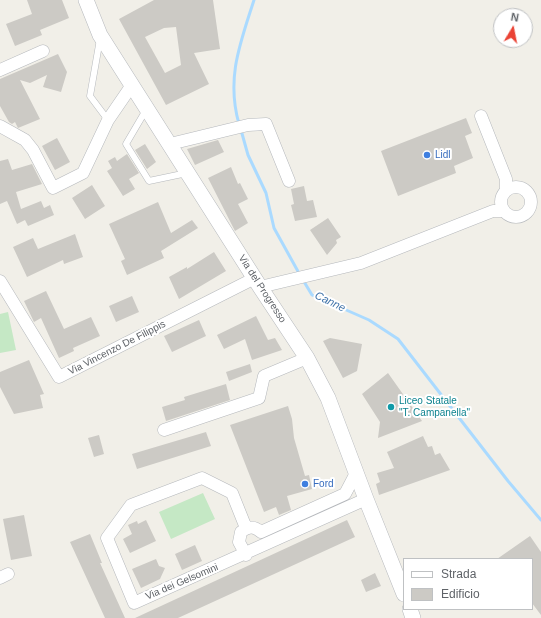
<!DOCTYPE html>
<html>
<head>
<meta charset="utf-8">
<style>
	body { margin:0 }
	#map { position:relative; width:541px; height:618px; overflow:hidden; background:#f1efe8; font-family:Helvetica,sans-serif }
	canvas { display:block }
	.legend { position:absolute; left:403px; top:558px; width:130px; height:52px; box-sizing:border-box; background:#fff; border:1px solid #bfc1c3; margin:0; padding:5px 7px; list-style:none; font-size:12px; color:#5f6368 }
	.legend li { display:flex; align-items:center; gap:8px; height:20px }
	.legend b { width:20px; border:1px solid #bfc1c3 }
	.north { position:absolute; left:493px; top:8px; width:40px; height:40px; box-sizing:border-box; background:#fff; border:1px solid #bfc1c3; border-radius:50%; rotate:10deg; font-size:11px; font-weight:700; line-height:16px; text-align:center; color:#5f6368 }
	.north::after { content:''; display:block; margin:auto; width:14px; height:18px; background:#ea4335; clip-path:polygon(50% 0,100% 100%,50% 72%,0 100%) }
</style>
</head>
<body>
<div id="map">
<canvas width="541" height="618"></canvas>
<ul class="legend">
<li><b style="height:5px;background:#fff"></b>Strada</li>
<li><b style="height:11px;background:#cccac5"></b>Edificio</li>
</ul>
<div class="north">N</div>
</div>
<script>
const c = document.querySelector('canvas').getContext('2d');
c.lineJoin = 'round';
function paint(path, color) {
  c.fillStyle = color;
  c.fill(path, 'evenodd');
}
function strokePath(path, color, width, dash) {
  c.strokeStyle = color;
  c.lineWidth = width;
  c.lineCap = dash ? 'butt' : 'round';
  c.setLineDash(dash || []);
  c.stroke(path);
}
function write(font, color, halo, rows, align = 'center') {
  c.font = font + ' Helvetica,sans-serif';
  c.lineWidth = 4;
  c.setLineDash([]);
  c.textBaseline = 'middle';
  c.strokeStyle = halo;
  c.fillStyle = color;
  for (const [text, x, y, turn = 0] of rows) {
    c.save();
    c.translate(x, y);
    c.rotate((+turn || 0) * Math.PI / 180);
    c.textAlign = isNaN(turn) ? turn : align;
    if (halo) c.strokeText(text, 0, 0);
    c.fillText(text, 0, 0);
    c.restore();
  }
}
const green = new Path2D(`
	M8,312L16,350L0,353V314Z
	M203,493L215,519L171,539L159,512Z`);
const stream = new Path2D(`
	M239,124C226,78 240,44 254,0
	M241,130L248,155L266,193L274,228L300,275
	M303,280L312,295L369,320L398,339L508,481L541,520`);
const building = new Path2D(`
	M27,0H62L69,18L40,30L42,35L15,46L6,24L32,14Z
	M154,0H213L220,49L194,53L209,84L166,105L119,19ZM176,27L181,65L165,73L145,37L164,28Z
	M58,54L67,72L61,92L43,87L47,75L30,83L20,80L40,119L18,128L15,122L12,124L9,122L0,106V79Z
	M466,118L472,133L465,136L473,158L454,166L456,173L398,196L381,151Z
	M57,138L70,162L55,170L42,146Z
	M218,140L224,152L195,165L187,149Z
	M145,144L156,162L147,169L135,150Z
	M127,154L139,173L129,179L135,189L123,196L107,171L112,168L108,161L115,157L117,161Z
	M8,159L12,170L32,164L42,184L16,192L21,209L41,201L44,208L50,205L54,215L28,226L25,220L17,224L7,201L0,204V161Z
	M231,167L238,184L240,183L248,199L238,204L248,223L235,231L208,178Z
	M92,185L105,206L85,219L72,198Z
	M304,186L307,201L313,200L317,217L295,221L291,205L294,204L291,189Z
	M158,202L171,233L192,220L198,228L161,251L164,258L127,275L121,261L125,259L109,224Z
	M328,218L341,237L336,240L337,243L327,255L310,230Z
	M75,234L83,257L64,264L63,260L27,277L13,247L33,238L38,249Z
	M214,252L226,271L179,299L169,277L187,267V269Z
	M46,291L64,329L91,317L100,336L73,348L74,351L59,358L41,318L34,322L24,301Z
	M132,296L139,312L116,322L109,306Z
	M256,316L268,340L275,338L282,350L252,360L245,339L224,349L217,335Z
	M199,320L206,336L172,352L164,336Z
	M330,338L362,344L357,371L343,378L323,341Z
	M29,360L44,394L40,395L43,408L14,414L0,387V372Z
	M250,364L252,372L229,381L226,372Z
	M388,373L422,421L378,438L380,422L362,394Z
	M226,384L230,400L166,421L162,407L185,400L184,397Z
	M288,406L292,419L294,438L305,476L309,475L312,489L287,496L291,510L279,515L276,507L264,512L230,425Z
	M206,432L211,446L137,469L132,454Z
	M99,435L104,454L94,457L88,438Z
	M423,436L428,447L432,446L435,455L440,453L450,470L379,495L376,484L380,482L377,473L394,468L387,452Z
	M24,515L32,556L11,560L3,519Z
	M146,520L156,541L130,553L123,539L132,534L128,525L137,521L138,524Z
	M347,520L355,537L178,618H135Z
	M90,534L102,563H100L125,618H105L70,542Z
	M530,536L541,552V615L532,603V559H497Z
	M195,545L202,561L182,570L175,554Z
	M156,559L159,566L165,568L160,579L141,588L132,569Z
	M375,573L381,586L366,592L361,580Z`);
const service = new Path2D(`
	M100,39L90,96L108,120
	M146,110L126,144L149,181L187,173`);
const minor = new Path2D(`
	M0,70L43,51
	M481,116L506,179V191
	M0,126L25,140L33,150L53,188L83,173L108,120L132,85
	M170,144L248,125L266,124L289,181
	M501 202a15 15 0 1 1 30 0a15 15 0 1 1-30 0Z
	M0,281L59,377L255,278
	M260,287L361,263L493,211H504
	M164,430L259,398L264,376L307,358
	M246,528L232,493L202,478L131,505L107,538L134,603L366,499
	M246,555L239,542L241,532C249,526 254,526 261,532L345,494L356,473
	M0,578L8,574`);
const tertiary = new Path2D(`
	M86,0L100,35L260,287L307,358L328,398L366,499L404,594
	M410,609L413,618`);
const markers = [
	[427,155,4,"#3f7fe0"],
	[391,407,4,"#0f9aa8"],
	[305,484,4,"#3f7fe0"]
];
const shopNames = [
	["Lidl",435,155],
	["Ford",313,484]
];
const streetNames = [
	["Via del Progresso",262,289,57],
	["Via Vincenzo De Filippis",117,348,-27],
	["Via dei Gelsomini",182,582,-23]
];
const cultureNames = [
	["Liceo Statale",399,401],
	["\"T. Campanella\"",399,413]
];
const waterNames = [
	["Canne",330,302,26]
];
paint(green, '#c5e8c5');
strokePath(stream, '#aadaff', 3);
paint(building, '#cccac5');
strokePath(service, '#b5b8bc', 7);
strokePath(minor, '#b5b8bc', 13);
strokePath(tertiary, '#b5b8bc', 16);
strokePath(service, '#fff', 6);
strokePath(minor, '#fff', 12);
strokePath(tertiary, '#fff', 15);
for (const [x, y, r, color] of markers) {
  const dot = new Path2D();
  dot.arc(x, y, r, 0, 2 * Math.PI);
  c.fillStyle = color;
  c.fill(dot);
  strokePath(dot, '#fff', 1.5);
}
write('10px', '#366cbe', '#fff', shopNames, 'left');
write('10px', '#5f6368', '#fff', streetNames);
write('10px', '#0d838f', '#fff', cultureNames, 'left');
write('italic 11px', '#4174aa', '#fff', waterNames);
</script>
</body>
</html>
